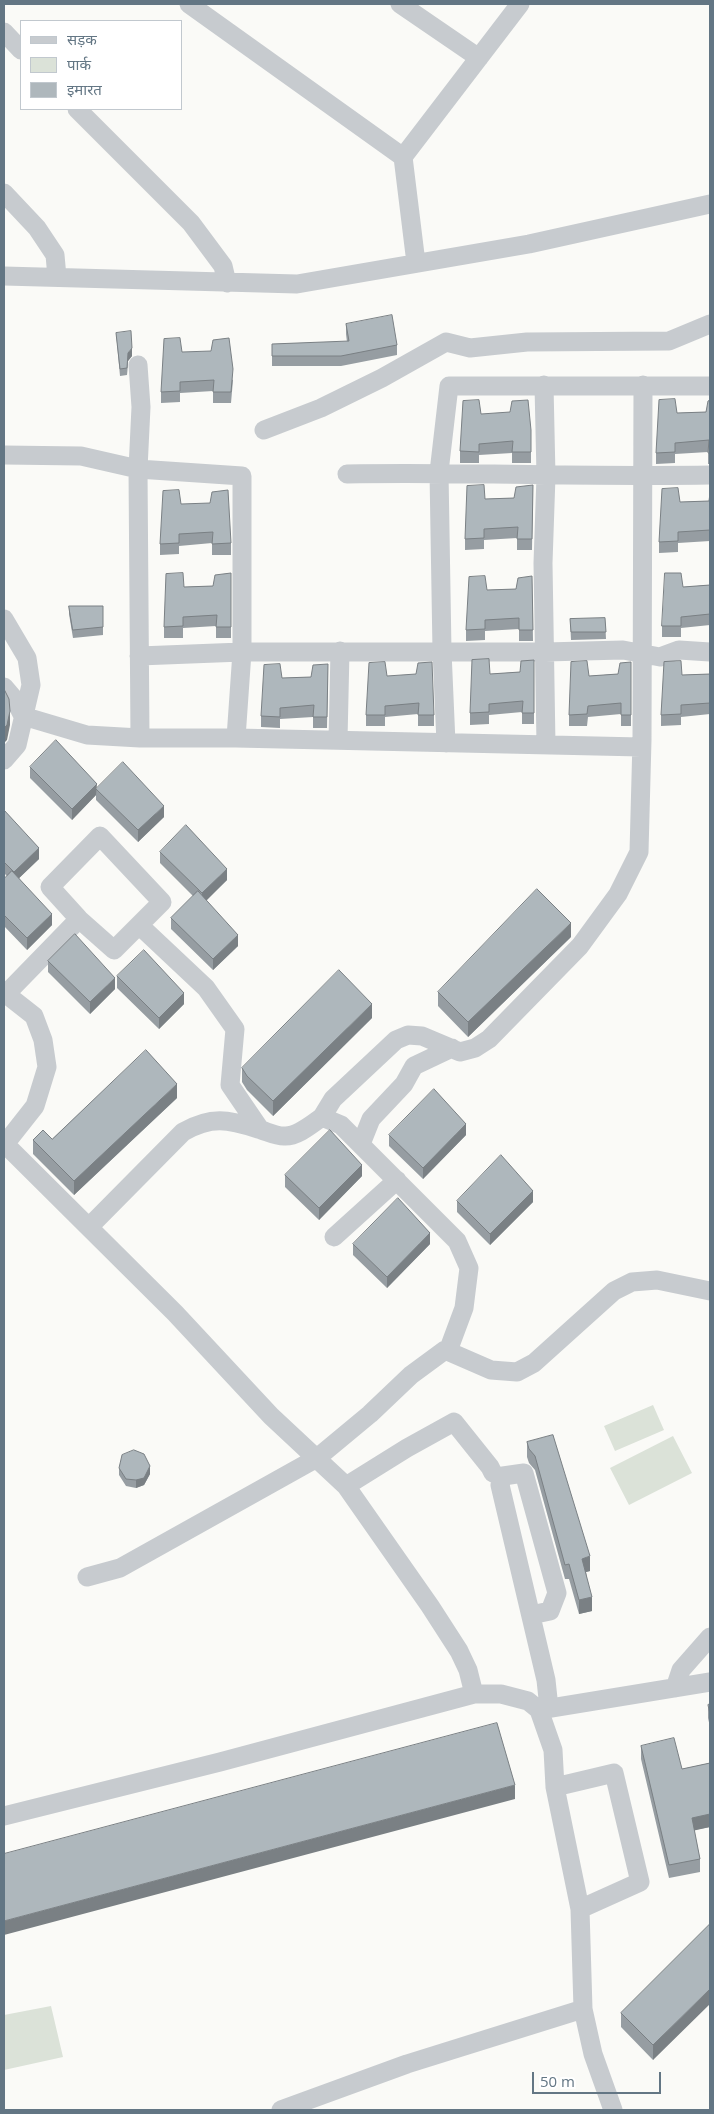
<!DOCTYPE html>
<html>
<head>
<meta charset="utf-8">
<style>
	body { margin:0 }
	#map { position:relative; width:714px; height:2114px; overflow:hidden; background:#fafaf7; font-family:"Open Sans","Noto Sans Devanagari",sans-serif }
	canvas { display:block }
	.frame { position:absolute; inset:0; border:5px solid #637684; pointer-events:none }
	.legend { position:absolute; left:20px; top:20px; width:162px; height:90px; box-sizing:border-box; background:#fff; border:1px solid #c1c8ce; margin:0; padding:6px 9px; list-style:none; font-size:15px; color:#637684 }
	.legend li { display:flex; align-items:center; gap:10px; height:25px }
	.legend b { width:25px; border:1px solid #c1c8ce }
	.scale { position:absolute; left:532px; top:2072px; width:129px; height:22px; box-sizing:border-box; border:2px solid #637684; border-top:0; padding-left:6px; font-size:15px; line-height:18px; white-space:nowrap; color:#637684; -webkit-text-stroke:4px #fff; paint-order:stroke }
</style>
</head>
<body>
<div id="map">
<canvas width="714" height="2114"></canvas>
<div class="frame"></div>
<ul class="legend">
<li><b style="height:6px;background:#c7cbcf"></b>सड़क</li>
<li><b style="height:14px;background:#dbe2d8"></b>पार्क</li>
<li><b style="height:14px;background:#aeb7bc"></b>इमारत</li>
</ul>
<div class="scale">50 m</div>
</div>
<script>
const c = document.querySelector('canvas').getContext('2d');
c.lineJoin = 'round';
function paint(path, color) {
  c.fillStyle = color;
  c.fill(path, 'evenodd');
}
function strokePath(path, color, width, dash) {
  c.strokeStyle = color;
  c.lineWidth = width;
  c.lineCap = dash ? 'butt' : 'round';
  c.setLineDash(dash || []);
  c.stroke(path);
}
const green = new Path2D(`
	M653,1405L664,1430L615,1451L604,1426Z
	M673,1436L692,1473L629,1505L610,1468Z
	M51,2006L63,2057L4,2070V2015Z`);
const minor = new Path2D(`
	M189,4L403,157L520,4
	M400,4L479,58
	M4,32L21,50
	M77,109L191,223L223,266L227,283
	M403,157L416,263
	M4,193L37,228L55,255L57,277
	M4,276L297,284L529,244L710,204
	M138,365L141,407L138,469L140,738
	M544,385L546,476L543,563L546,745
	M264,430L321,408L382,378L446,342L470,348L527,342L669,341L710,324
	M4,455L81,456L138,469L242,476V652L236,738H140L87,735L23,716L15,700L4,687
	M347,474C468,472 589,477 710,475
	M4,619L27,658L31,685L17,745L4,760
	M139,656L242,652H545L623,650L660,657L679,650L710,652
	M236,738L641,747
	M338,740L340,651
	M446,743L442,651L439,472L449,386H710
	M100,836L162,902L114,950L79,919L50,887Z
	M139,925L206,988L235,1029L230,1085L260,1129
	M6,994L34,1016L43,1040L47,1067L35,1106L5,1144L175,1313L271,1416L346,1486L430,1606L459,1651L468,1670L474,1694
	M4,996L79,919
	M322,1117L333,1099L396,1040L408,1035L422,1036L460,1052L475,1048L489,1039L580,946L618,894L639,852L642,740L643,385
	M361,1144L371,1119L404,1084L414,1066L452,1048
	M89,1227L183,1132C211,1116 228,1119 258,1129C266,1131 275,1136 284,1136C297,1137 312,1124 322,1117L341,1125L457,1241L469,1268L464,1308L448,1351
	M334,1237L397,1180
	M346,1486L407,1448L454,1422L490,1467L493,1473
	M87,1577L120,1568L317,1458L370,1414L411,1375L445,1350L491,1370L517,1372L534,1363L614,1291L632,1282L657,1280L710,1291
	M531,1615L550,1611L557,1593L524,1473L503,1476L500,1485L546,1680L549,1708
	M675,1688L681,1670L710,1637
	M539,1710L710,1682
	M555,1787L614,1773L640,1882L580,1909
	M4,1816L220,1762L474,1694H501L528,1701L539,1710L553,1750L555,1787L580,1909L583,2009L593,2054L613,2110
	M281,2110L407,2064L583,2009`);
const wall = new Path2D(`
	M346,324L397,345V355L341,366H272V344L347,342L346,334Z
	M116,333L132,356L128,361L127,375L120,376Z
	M182,352L233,380L231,403H213V391L180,393V402L161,403V392Z
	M710,400V464H708V452L675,454V463L656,464V453L677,413L706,412Z
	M481,414L531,441V463H512V453L479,455V463H460V451Z
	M533,485L532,550H517V538L484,540V549L465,550V539L485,499L514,498Z
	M710,493V541L678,543V552L659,553V542L680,502L709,501Z
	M181,504L231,543V555H212V543L179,546V554L160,555V544Z
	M231,573V638H216V626L183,628V638H164V627L184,587L213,586Z
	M532,576L533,641H519V629L485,631V640L466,641V630L487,590L516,589Z
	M710,585V625L681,628V637H662V626L683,587Z
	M69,606H103V635L73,638L69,614Z
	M605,618L606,639L571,640L570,619Z
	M534,660V724H522V712L489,715V724L470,725V713L490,674L520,672Z
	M631,662V726H621V714L588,717L587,726H569V715L589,676L618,674Z
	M328,664L327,728H313V717L280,719V728L261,727V716L282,678L311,677Z
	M710,674V714L681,717V725L661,726V715L682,675Z
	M387,676L434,715V726H418V714L385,717V726H366V715Z
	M30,767L97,789L164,817L138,842L96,800V795L72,820L30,778Z
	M4,810L39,859L19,878L52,925L27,950L4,926V879L7,876L4,873Z
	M160,852L227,880L206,900L238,946L213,970L171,929V918L193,896L160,863Z
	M571,937L468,1037L438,1006V992Z
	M48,961L115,989L90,1014L48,972Z
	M117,976L184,1004L159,1029L117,988Z
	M372,1018L273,1116L247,1090L242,1082V1068Z
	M177,1098L74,1195L33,1154V1140L52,1139Z
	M389,1135H466L423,1179L389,1146Z
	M285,1175L362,1176L319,1220L285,1187Z
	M457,1201L533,1202L490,1245L457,1212Z
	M353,1244H430L387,1288L353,1255Z
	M553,1435L590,1571L586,1572L592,1611L579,1614L569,1579H565L535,1470L529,1463L527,1457V1442Z
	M119,1468L150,1474L144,1485L136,1488L126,1486L119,1475Z
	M710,1704V1727L708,1718V1705Z
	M641,1746L682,1769L710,1763V1827L694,1830L700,1859V1872L669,1878L641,1759Z
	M710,1924L653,2060L621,2027V2013Z`);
const shadedWall = new Path2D(`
	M132,348V356L128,361L127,375L128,353Z
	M10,711V725L7,740L4,743V728Z
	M97,784L96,795L72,820V809Z
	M164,806V817L138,842V830Z
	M39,848V859L14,883V872Z
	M227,869V880L202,905V893Z
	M52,914V925L27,950V938Z
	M571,923V937L468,1037V1022Z
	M238,935V946L213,970V959Z
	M115,978V989L90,1014V1002Z
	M184,993V1004L159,1029V1018Z
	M372,1004V1018L273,1116V1101Z
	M177,1084V1098L74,1195V1181Z
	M466,1124V1135L423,1179V1168Z
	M362,1165V1176L319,1220V1208Z
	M533,1191V1202L490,1245V1234Z
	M430,1233V1244L387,1288V1277Z
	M150,1466V1474L144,1485L136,1488V1480Z
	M590,1556V1571L582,1573V1559Z
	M592,1597V1611L579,1614V1600Z
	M515,1785V1799L4,1935V1921Z
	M710,1814V1827L692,1831V1818Z
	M710,1989V2004L653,2060V2045Z`);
const building = new Path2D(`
	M392,315L397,345L341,356H272V344L349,341L346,324Z
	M131,331L132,348L128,353L127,368L120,369L116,333Z
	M180,338L182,352L211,351L213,340L229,338L233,369L231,392H213L214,380L180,382V391L161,392L164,339Z
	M675,399L677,413L706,412L708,401L710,400V453H708L709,440L675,443V452L656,453L659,400Z
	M479,400L481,414L510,412L512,401L528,400L531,430V452H512L513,441L479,444V452L460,451L463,401Z
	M484,485L485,499L514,498L516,487L533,485L532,539H517L518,527L484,529V538L465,539L467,486Z
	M678,488L680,502L709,501L710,493V530L678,532V541L659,542L662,489Z
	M179,490L181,504L210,503L212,492L228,490L231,543L212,544L213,532L179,534V543L160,544L163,491Z
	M183,573L184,587L213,586L215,575L231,573V627H216L217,615L183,617V626L164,627L166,574Z
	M665,573H681L683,587L710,585V614L681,617V626H662Z
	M485,576L487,590L516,589L518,578L532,576L533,630H519V618L485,620V629L466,630L469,577Z
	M69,606H103V627L73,630Z
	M605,618L606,632H571L570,619Z
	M489,659L490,674L520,672L521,661L534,660V713H522L523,701L489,704V712L470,713L472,660Z
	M587,661L589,676L618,674L620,663L631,662V715H621V703L588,706L587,714L569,715L571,662Z
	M681,661L682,675L710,674V703L681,705V714L661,715L664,662Z
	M385,662L387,676L416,674L418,663L432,662L434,715H418L419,703L385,706V715H366L369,663Z
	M280,664L282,678L311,677L313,665L328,664L327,717H313L314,705L280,708V717L261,716L264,665Z
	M5,691L9,699L10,711L7,725L4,728V693Z
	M56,740L97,784L72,809L30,767Z
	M123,762L164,806L138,830L96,789Z
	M4,810L39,848L14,872L4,862Z
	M186,825L227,869L202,893L160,852Z
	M12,871L52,914L27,938L4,915V879Z
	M537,889L571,923L468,1022L438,992Z
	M198,891L238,935L213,959L171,918Z
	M75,934L115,978L90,1002L48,961Z
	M144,950L184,993L159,1018L117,976Z
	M339,970L372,1004L273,1101L247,1076L242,1068Z
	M146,1050L177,1084L74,1181L33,1140L43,1130L52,1139Z
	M434,1089L466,1124L423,1168L389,1135Z
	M330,1130L362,1165L319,1208L285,1175Z
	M501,1155L533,1191L490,1234L457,1201Z
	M398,1198L430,1233L387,1277L353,1244Z
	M553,1435L590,1556L582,1559L592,1597L579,1600L569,1564L565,1565L535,1456L529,1449L527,1442Z
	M134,1450L144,1454L150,1466L144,1478L136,1480L126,1479L119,1468L122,1455Z
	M710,1704V1714L708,1705Z
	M497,1723L515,1785L4,1921V1854Z
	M674,1738L682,1769L710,1763V1814L692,1818L700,1859L669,1865L641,1746Z
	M710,1924V1989L653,2045L621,2013Z`);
paint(green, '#dbe2d8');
strokePath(minor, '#c7cbcf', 19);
paint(wall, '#969da2');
paint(shadedWall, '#7a8084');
paint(building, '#aeb7bc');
strokePath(building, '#7a8084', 1);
</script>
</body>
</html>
